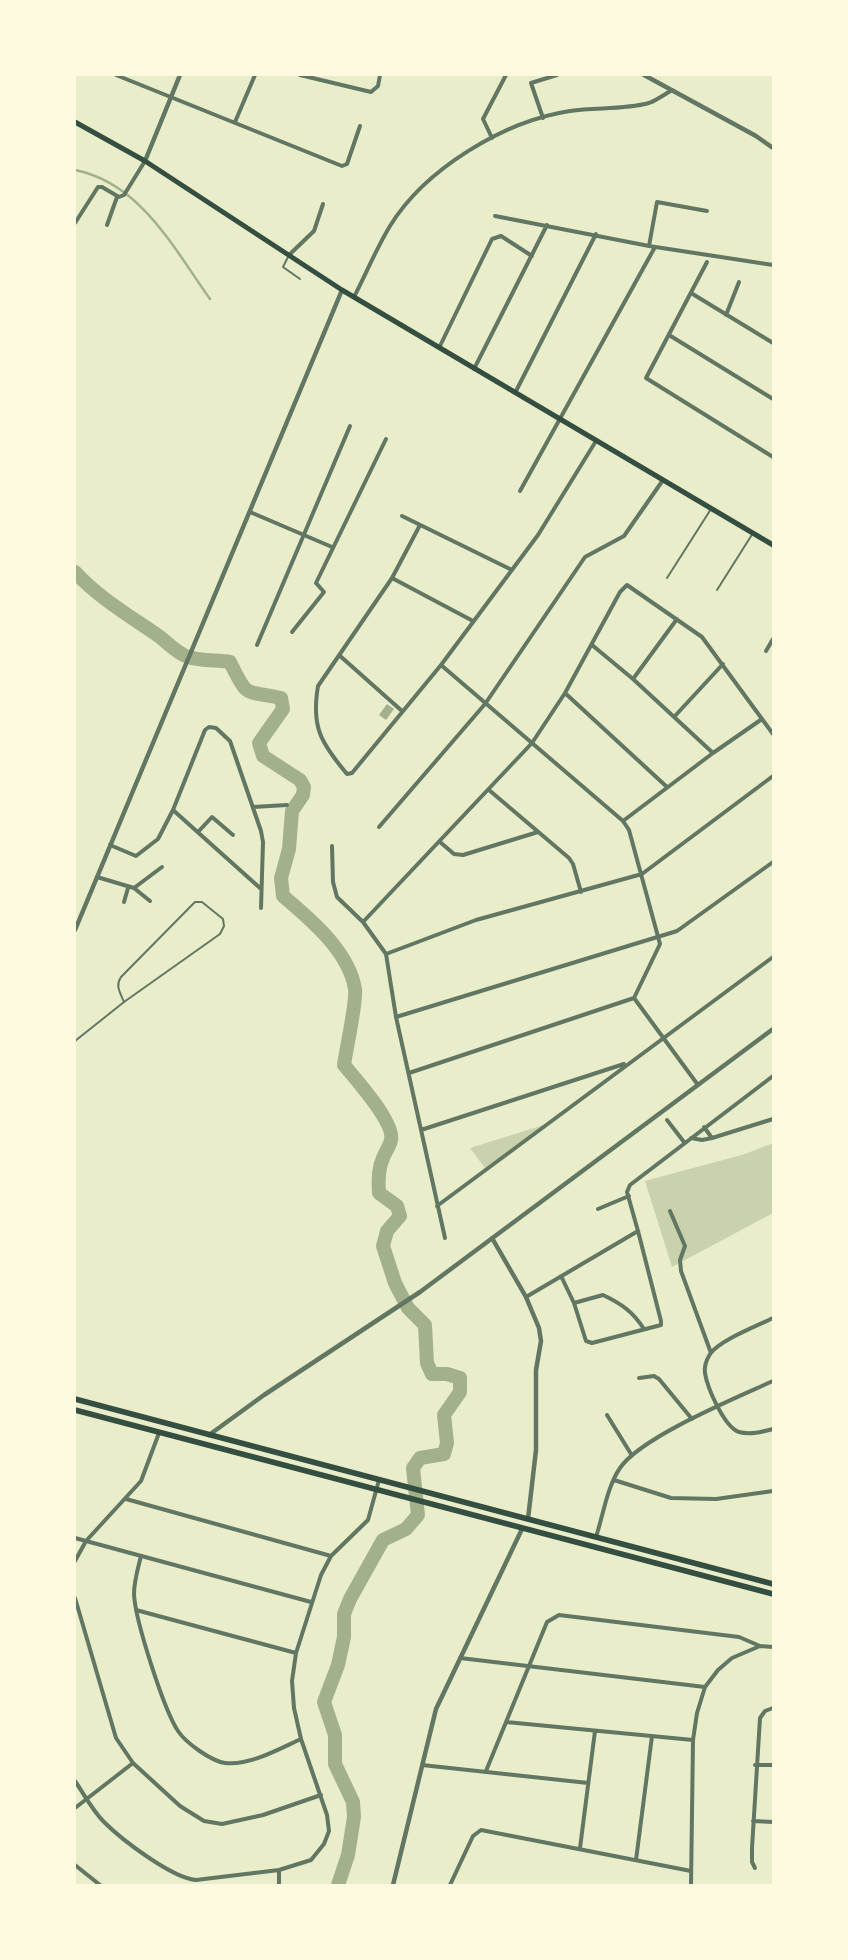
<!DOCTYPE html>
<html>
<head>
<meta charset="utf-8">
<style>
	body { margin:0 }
	#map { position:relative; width:848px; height:1960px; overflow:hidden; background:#e9edc9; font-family:"Fira Sans Condensed",sans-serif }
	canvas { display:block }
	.frame { position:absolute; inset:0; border:76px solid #fefae0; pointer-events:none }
</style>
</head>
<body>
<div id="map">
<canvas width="848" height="1960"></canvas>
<div class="frame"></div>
</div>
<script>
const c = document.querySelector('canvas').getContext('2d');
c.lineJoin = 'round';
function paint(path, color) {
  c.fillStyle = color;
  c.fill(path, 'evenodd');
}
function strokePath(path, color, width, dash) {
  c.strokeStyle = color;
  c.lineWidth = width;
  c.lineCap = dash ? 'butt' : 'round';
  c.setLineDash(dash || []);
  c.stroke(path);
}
const green = new Path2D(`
	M547,1124L485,1168L470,1148Z
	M773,1143V1213L672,1267L645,1181L745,1154Z`);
const water = new Path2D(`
	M387,704L394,709L386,720L379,715Z`);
const stream = new Path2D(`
	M75,170C141,183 174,249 210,299`);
const river = new Path2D(`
	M75,572C100,599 130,616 160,637C170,645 177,653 188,657C201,661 217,660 230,662C248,699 244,690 281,698L283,709L259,743L263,756L300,780L304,787L303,795L292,811L289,849L281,878L283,896C310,919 349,951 355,989C357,1002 346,1049 344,1065C355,1078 395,1123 391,1140C390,1146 385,1152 383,1158C378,1169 378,1181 379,1193L397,1206L400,1216L387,1231L383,1246L395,1283L408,1308L425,1325L427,1363L432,1374H447L460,1378V1392L444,1415L447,1443L444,1454L420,1458L413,1468L418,1515L406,1529L383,1540L350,1599L344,1614V1637L338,1665L324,1702L335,1735V1764L353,1802L354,1817L348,1855L338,1885`);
const service = new Path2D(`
	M288,257L283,267L300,279
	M667,578L711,509
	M717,590L753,533
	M75,1041L124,1002L220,934L224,926L223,919L202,902H195L121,977C115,986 120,992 124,1002`);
const minor = new Path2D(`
	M116,75L342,166L347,164L360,126
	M300,75L371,92L378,86L380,75
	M543,118L531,83L557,75
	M235,122L255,75
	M492,138L483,119L506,75
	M495,216L649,246L773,265
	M75,223L98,187H102L119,197L124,195L145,161
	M107,225L117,197
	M649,246L657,202L707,211
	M289,255L314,231L323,204
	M707,262L646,378L773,457
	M691,293L773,343
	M354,297C366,274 376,249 390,226C425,169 504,121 570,111C596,107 623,110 649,103C657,100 665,94 672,90
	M726,315L739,282
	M669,335L773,399
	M439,348L492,239L501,236L532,256
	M474,369L547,225
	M515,393L596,234
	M520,491L655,247
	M250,512L332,547
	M402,516L512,570
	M420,525L392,578L318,686C311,727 321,743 347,774L352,773L441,665L538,535L596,441
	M392,578L473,621
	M292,632L324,592L316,583L386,439
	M257,645L350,426
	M592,645L633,679L713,753
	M766,651L773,639
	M339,655L402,711
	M441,665L623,821L629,830L660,944L634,998L698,1085
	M633,679L677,619
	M565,693L667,787
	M674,717L723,664
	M489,790L569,858L573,864L581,892
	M253,807L287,805
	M173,810L260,888
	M623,821L713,753L762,719
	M379,827L485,704L585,557L624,536L663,480
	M198,832L212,817L233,835
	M440,842L454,854L463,855L538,832
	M110,845L136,856L158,839L173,810L205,730L209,727L216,728L230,741L261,831L263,842L261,908
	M332,846L333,882L337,897L363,922L386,954L396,1017L445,1238
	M97,877L134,888L150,901
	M134,888L162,867
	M124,902L128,888
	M363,922L532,743L565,693L620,592L627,585L702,637L773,734
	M386,954L476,920L642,874L773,776
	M396,1017L677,931L773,862
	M409,1073L634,998
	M667,1120L684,1142
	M704,1127L712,1138
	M421,1130L624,1064
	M691,1138L702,1140L712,1138L773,1119
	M437,1206L773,957
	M598,1209L629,1196
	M670,1211L685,1246L680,1260L681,1271L711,1353
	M561,1276L574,1303L586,1341L592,1343L661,1325V1321L638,1231
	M526,1297L638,1231L627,1192L630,1185L773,1076
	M574,1303L603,1295C622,1304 633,1312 644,1329
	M773,1318C757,1326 720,1340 710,1354C707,1359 704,1367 705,1373C707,1387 724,1427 739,1432C750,1435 762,1432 773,1429
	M639,1378L654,1376L659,1379L692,1419
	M607,1415L631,1454
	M614,1480L671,1498L716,1499L773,1491
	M126,1499L331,1556
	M596,1537C603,1516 607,1487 620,1468C641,1437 736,1398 773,1381
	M75,1538L311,1602
	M141,1556C138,1568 134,1581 134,1594C135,1620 164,1710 178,1731C186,1743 211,1761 225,1763C249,1766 279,1749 301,1739
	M75,1561L86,1541L141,1481L159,1433
	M75,1598L116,1738L133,1763L180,1806L204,1821L222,1824L263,1815L321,1795
	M136,1610L296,1653
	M460,1658L705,1687
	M506,1722L693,1740
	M422,1765L588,1783
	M755,1765H773
	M486,1771L547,1622L559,1615L739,1637L760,1646
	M75,1781C84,1794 92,1810 104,1822C122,1840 172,1878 196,1880L279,1870L311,1860L324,1844L329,1831L327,1815L301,1739L294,1708L292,1681L296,1653L321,1575L331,1556L368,1520L379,1480
	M75,1808L133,1763
	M753,1821L773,1822
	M580,1848L595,1731
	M636,1860L652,1736
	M75,1865L100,1885
	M755,1868L752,1862V1848L760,1718L765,1711L773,1708
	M279,1885V1870
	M450,1885L473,1836L481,1830L691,1871
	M691,1885L693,1740L697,1713L705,1687L718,1670L732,1658L760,1646L773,1647`);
const tertiary = new Path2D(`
	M644,75L756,136L773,148
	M145,161L180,75
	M75,930L342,290
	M492,1238L526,1297L539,1328L541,1341L536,1370V1450L528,1519
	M209,1435L264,1395L420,1292L773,1029
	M393,1885L436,1709L522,1529`);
const secondary = new Path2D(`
	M75,122L145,161L342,290L773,545`);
const primary = new Path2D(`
	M75,1399L773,1584
	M75,1410L773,1594`);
paint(green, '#cad2ad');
paint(water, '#a3b18a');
strokePath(stream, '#a3b18a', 2.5);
strokePath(river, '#a3b18a', 14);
strokePath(service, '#617663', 2);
strokePath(minor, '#617663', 4);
strokePath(tertiary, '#617663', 4.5);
strokePath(secondary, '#344e41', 5);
strokePath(primary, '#344e41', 5.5);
</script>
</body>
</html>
